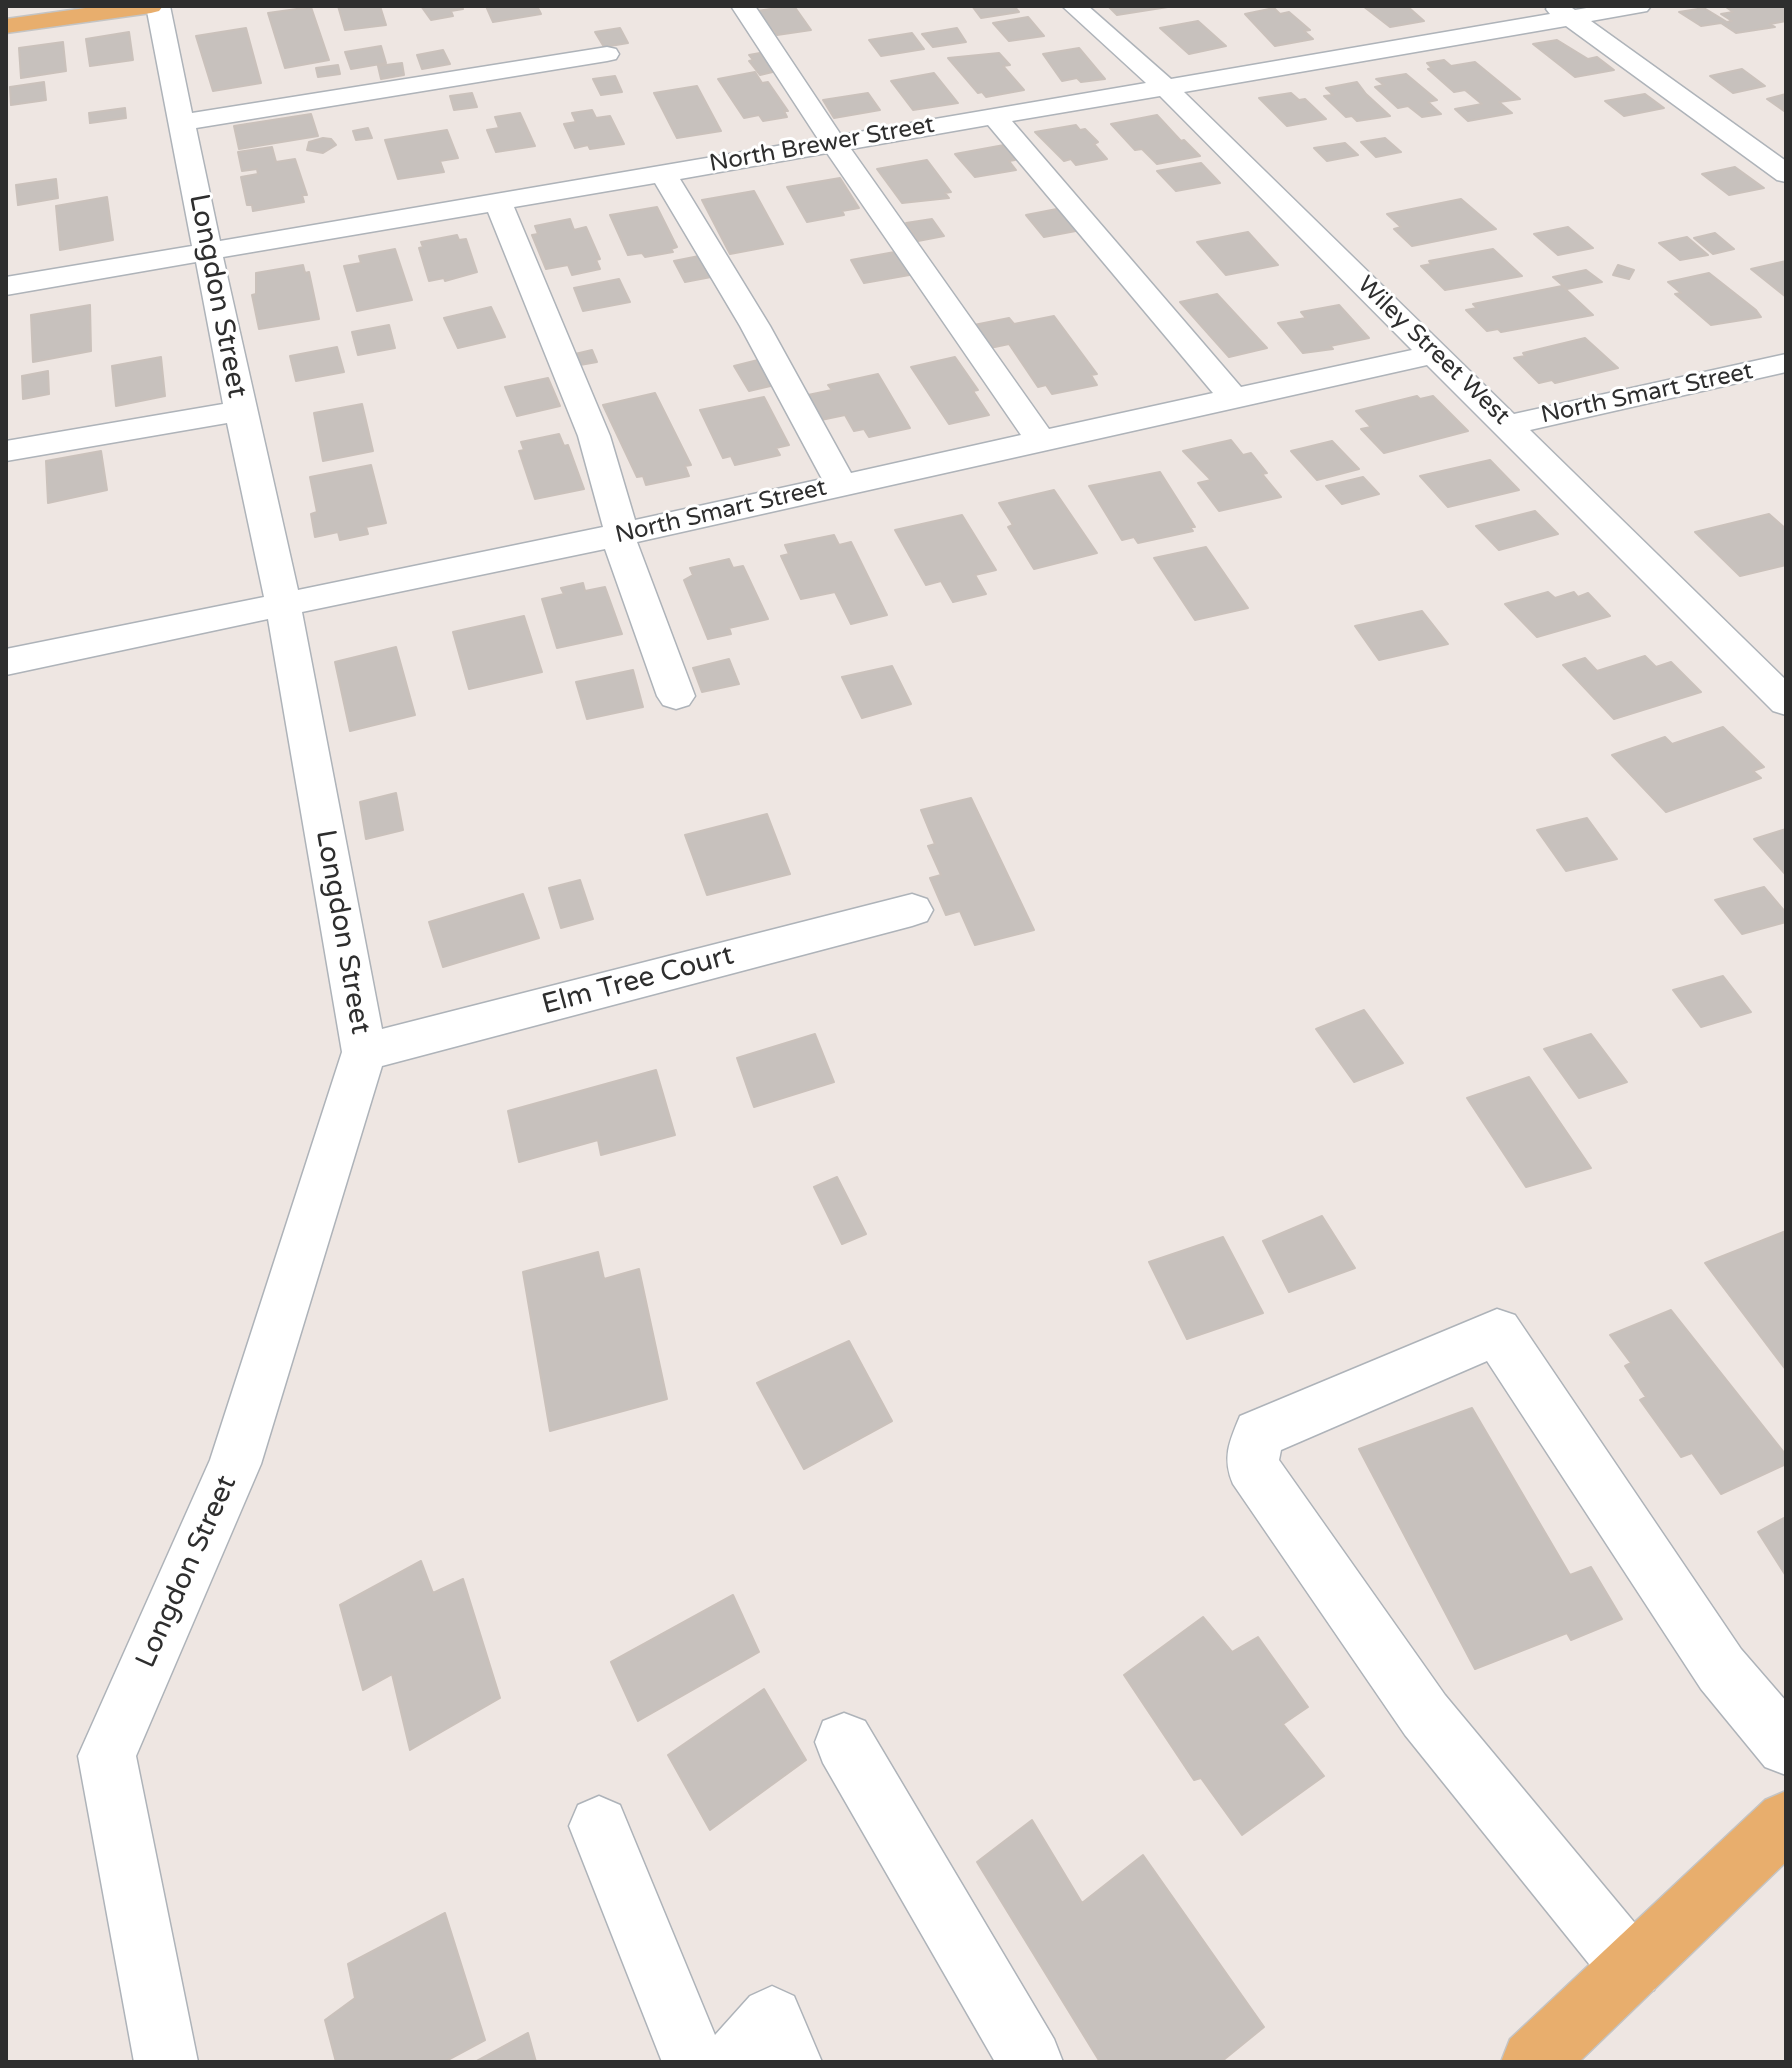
<!DOCTYPE html>
<html>
<head>
<meta charset="utf-8">
<style>
	body { margin:0 }
	#map { position:relative; width:1792px; height:2068px; overflow:hidden; background:#eee6e2; font-family:"Varela Round",sans-serif }
	canvas { display:block }
	.frame { position:absolute; inset:0; border:8px solid #2e2e2e; pointer-events:none }
</style>
</head>
<body>
<div id="map">
<canvas width="1792" height="2068"></canvas>
<div class="frame"></div>
</div>
<script>
const c = document.querySelector('canvas').getContext('2d');
c.lineJoin = 'round';
function paint(path, color) {
  c.fillStyle = color;
  c.fill(path, 'evenodd');
}
function strokePath(path, color, width, dash) {
  c.strokeStyle = color;
  c.lineWidth = width;
  c.lineCap = dash ? 'butt' : 'round';
  c.setLineDash(dash || []);
  c.stroke(path);
}
function write(font, color, halo, rows, align = 'center') {
  c.font = font + ' "Varela Round",sans-serif';
  c.lineWidth = 6;
  c.setLineDash([]);
  c.textBaseline = 'middle';
  c.strokeStyle = halo;
  c.fillStyle = color;
  for (const [text, x, y, turn = 0] of rows) {
    c.save();
    c.translate(x, y);
    c.rotate((+turn || 0) * Math.PI / 180);
    c.textAlign = isNaN(turn) ? turn : align;
    if (halo) c.strokeText(text, 0, 0);
    c.fillText(text, 0, 0);
    c.restore();
  }
}
const building = new Path2D(`
	M338,6H380L386,25L345,30Z
	M421,6H462L463,9L451,11L453,16L431,20Z
	M486,6H537L541,14L493,22Z
	M794,6L811,30L777,35L773,29H768L756,11Z
	M972,6H1014L1019,12L981,18Z
	M1108,6H1174L1117,15Z
	M1363,6H1407L1424,21L1390,27Z
	M1786,6V21L1770,24L1775,27L1736,33L1721,23L1701,26L1679,12L1704,8L1727,22L1732,21L1721,14L1733,12L1726,7Z
	M311,7L329,60L285,68L268,13Z
	M1274,8L1280,14L1289,12L1310,30L1304,31L1313,39L1275,46L1245,14Z
	M1028,17L1044,36L1009,41L993,23Z
	M1198,21L1226,46L1189,54L1160,28Z
	M246,28L261,83L213,91L196,36Z
	M620,28L628,43L604,47L595,32Z
	M957,28L966,42L933,47L922,34Z
	M129,32L133,60L90,66L86,39Z
	M912,33L924,49L881,56L869,40Z
	M1557,40L1588,59L1597,57L1614,70L1575,77L1533,44Z
	M63,42L66,71L21,78L19,48Z
	M381,46L386,63L351,69L345,52Z
	M1079,48L1105,79L1081,82L1077,78L1062,81L1043,54Z
	M443,50L450,64L422,69L417,55Z
	M760,53L764,58L770,56L781,70L760,75L749,61L753,60L749,55Z
	M999,53L1010,65L1003,66L1024,90L986,97L982,92L978,93L948,58Z
	M1444,60L1451,66L1475,62L1520,99L1499,102L1512,113L1468,121L1455,109L1482,104L1465,90L1454,92L1428,69L1432,68L1427,63Z
	M402,63L404,75L381,79L378,66Z
	M338,65L340,74L318,77L316,68Z
	M1742,69L1765,86L1733,93L1710,76Z
	M755,72L762,83L768,82L788,111H784L787,117L763,121L759,115L744,118L718,79Z
	M934,73L958,103L913,110L891,81Z
	M1406,74L1437,100L1428,102L1441,114L1422,117L1408,106L1398,108L1375,87L1384,85L1376,79Z
	M615,76L622,92L601,95L593,79Z
	M44,82L46,100L11,105L10,87Z
	M1357,82L1366,94L1390,116L1357,121L1352,116L1346,117L1324,96L1333,95L1326,88Z
	M697,86L721,131L677,138L654,93Z
	M472,93L477,107L454,110L450,96Z
	M868,93L880,110L834,118L823,100Z
	M1291,93L1299,100L1305,99L1326,119L1287,126L1259,98Z
	M1645,94L1664,108L1624,116L1605,101Z
	M1786,94L1784,111L1767,99Z
	M125,108L126,118L90,123L89,113Z
	M592,110L596,118L610,116L624,144L590,149L588,145L575,148L564,124L576,122L572,113Z
	M520,113L535,146L496,152L487,130L499,128L495,117Z
	M311,114L318,136L239,149L234,126Z
	M1157,115L1181,141L1184,140L1200,156L1157,164L1142,149L1135,150L1111,124Z
	M1076,125L1080,130L1085,129L1098,142L1094,144L1107,159L1076,165L1071,159L1064,161L1035,132Z
	M368,128L372,138L356,140L353,131Z
	M447,130L458,158L440,161L444,172L398,179L385,140Z
	M323,138L331,139L336,145L323,153L307,150L309,142Z
	M1385,138L1401,152L1376,157L1361,142Z
	M1345,143L1358,155L1327,161L1314,148Z
	M1004,145L1015,160L1009,161L1016,170L975,177L955,154Z
	M272,147L276,162L295,159L307,195H302L304,202L253,211L252,205H247L241,177L258,174L257,169L242,171L238,152Z
	M927,160L951,192L945,193L949,198L902,203L877,169Z
	M1201,163L1220,183L1176,191L1157,171Z
	M1735,167L1764,188L1729,195L1702,174Z
	M840,178L859,208L842,211L844,215L807,222L787,187Z
	M56,179L58,198L18,205L16,185Z
	M754,191L783,244L730,254L702,200Z
	M107,197L113,240L60,250L56,206Z
	M1461,199L1496,229L1412,246L1394,229L1401,227L1387,214Z
	M657,207L677,247L671,249L673,252L645,257L642,253L628,255L610,215Z
	M1062,208L1081,230L1044,237L1026,215Z
	M570,219L574,230L586,227L600,259L596,260L600,269L572,275L568,265L546,269L532,235L538,234L535,226Z
	M932,219L944,236L918,241L906,223Z
	M1568,227L1593,248L1558,255L1534,234Z
	M1248,232L1278,265L1226,275L1197,242Z
	M1715,233L1734,249L1713,254L1694,238Z
	M457,235L459,240L466,239L477,272L445,281L444,278L429,281L419,248L423,247L421,242Z
	M1687,237L1708,255L1680,260L1659,243Z
	M395,249L412,300L357,311L344,266L361,263L359,256Z
	M1493,249L1522,276L1445,290L1421,266L1431,264L1429,261Z
	M900,251L915,274L864,283L851,260Z
	M699,256L711,277L685,282L674,261Z
	M1786,261V297L1751,269Z
	M303,265L305,273L309,272L319,319L259,329L252,295L256,294V273Z
	M1618,265L1634,270L1629,279L1613,275Z
	M1586,270L1602,282L1567,289L1553,277Z
	M1709,273L1756,310L1761,317L1711,325L1675,294L1681,293L1668,282Z
	M619,279L630,302L583,311L574,288Z
	M1562,286L1593,315L1501,332L1498,329L1487,331L1466,310L1477,308L1473,304Z
	M1217,294L1267,348L1229,357L1180,302Z
	M90,305L91,351L33,362L31,315Z
	M1339,305L1369,338L1330,346L1333,349L1303,353L1278,323L1306,318L1301,312Z
	M491,307L505,337L458,348L444,318Z
	M1054,316L1097,374L1091,375L1097,385L1052,394L1046,385L1038,387L1009,344L990,348L974,325L1009,318L1014,324Z
	M389,325L395,348L358,355L352,332Z
	M1585,338L1618,368L1555,383L1552,380L1539,383L1514,358L1525,356L1523,353Z
	M337,347L344,372L296,381L290,356Z
	M592,350L597,362L580,365L575,354Z
	M161,357L165,396L116,406L112,366Z
	M955,357L978,390L973,391L989,415L949,424L911,367Z
	M762,359L779,384L749,391L734,366Z
	M48,371L49,394L23,399L22,376Z
	M878,374L910,428L869,437L864,429L854,431L845,415L821,420L808,395L832,390L828,385Z
	M548,378L560,406L517,416L505,387Z
	M655,393L691,465L685,466L689,476L646,485L643,476L637,477L603,405Z
	M1417,396L1420,399L1433,396L1468,431L1384,453L1361,429L1371,427L1356,411Z
	M764,397L789,445L776,448L780,455L735,465L731,456L723,458L700,410Z
	M362,404L373,451L323,461L314,413Z
	M559,434L564,446L568,445L584,489L535,499L519,451L524,450L521,442Z
	M1231,440L1243,455L1251,453L1267,473L1262,474L1281,497L1219,511L1198,483L1211,480L1183,451Z
	M1332,441L1359,469L1317,480L1291,451Z
	M101,451L107,490L48,503L46,461Z
	M1490,460L1519,490L1448,507L1420,476Z
	M371,465L386,523L366,527L368,534L340,540L338,532L315,537L311,514L317,512L310,477Z
	M1160,472L1195,527H1190L1193,531L1138,543L1134,537L1122,540L1089,486Z
	M1363,477L1379,494L1342,504L1326,486Z
	M1054,490L1097,553L1034,569L1008,527L1013,525L999,503Z
	M1535,511L1558,534L1499,550L1476,526Z
	M1769,514L1786,529V565L1740,576L1695,532Z
	M962,515L996,570L975,575L986,594L953,602L941,581L926,585L895,530Z
	M834,535L839,545L851,542L887,615L851,624L835,592L801,599L781,556L789,554L785,545Z
	M1206,547L1248,608L1195,620L1154,558Z
	M729,559L733,568L743,566L768,619L729,628L731,634L708,639L684,580L693,575L690,568Z
	M583,583L585,591L605,587L622,634L557,648L542,599L564,594L561,588Z
	M1548,592L1555,598L1574,592L1578,597L1588,593L1610,616L1537,637L1505,604Z
	M1422,611L1448,644L1379,660L1355,626Z
	M524,616L542,672L469,689L453,632Z
	M396,647L415,715L350,731L335,662Z
	M1645,656L1656,667L1671,662L1701,692L1614,719L1563,665L1585,658L1597,671Z
	M729,659L739,684L702,692L693,668Z
	M892,666L911,704L862,718L842,677Z
	M633,670L643,707L587,719L576,682Z
	M1723,727L1764,767L1753,771L1761,778L1666,812L1612,755L1665,737L1672,744Z
	M396,793L403,830L366,839L360,802Z
	M971,798L1034,930L975,945L960,911L946,915L930,878L941,875L928,846L935,844L921,810Z
	M767,814L790,874L707,895L685,835Z
	M1587,818L1617,859L1566,871L1537,830Z
	M1786,829V875L1754,839Z
	M580,880L593,919L561,928L549,888Z
	M1764,887L1786,913V922L1742,934L1715,900Z
	M523,894L539,938L443,967L429,922Z
	M1723,976L1751,1012L1701,1027L1673,990Z
	M1364,1010L1403,1063L1354,1082L1316,1029Z
	M815,1034L834,1082L754,1107L737,1058Z
	M1591,1034L1627,1082L1579,1098L1544,1049Z
	M656,1070L675,1135L601,1155L598,1140L519,1162L508,1111Z
	M1529,1077L1591,1168L1526,1187L1467,1098Z
	M837,1177L866,1234L842,1244L814,1187Z
	M1322,1216L1355,1268L1289,1292L1263,1241Z
	M1786,1231V1370L1705,1263Z
	M1223,1237L1263,1313L1187,1339L1149,1262Z
	M598,1252L604,1279L639,1269L667,1399L550,1431L523,1272Z
	M1671,1310L1786,1455V1464L1721,1494L1692,1453L1681,1457L1640,1400L1646,1397L1625,1366L1631,1363L1610,1335Z
	M849,1341L892,1421L804,1469L757,1383Z
	M1472,1408L1570,1575L1591,1567L1622,1619L1571,1640L1567,1633L1475,1669L1359,1449Z
	M1786,1517V1576L1758,1532Z
	M421,1561L433,1593L463,1579L500,1698L410,1750L392,1674L363,1690L340,1605Z
	M733,1595L759,1652L638,1721L611,1662Z
	M1203,1617L1232,1652L1258,1637L1308,1707L1283,1724L1324,1776L1242,1835L1201,1778L1194,1780L1124,1675Z
	M764,1689L806,1760L710,1830L668,1755Z
	M1032,1820L1082,1903L1143,1855L1264,2027L1221,2062H1100L977,1862Z
	M445,1913L485,2040L444,2062H336L325,2020L355,1998L348,1964Z
	M528,2033L536,2062H475Z`);
const minor = new Path2D(`
	M146,6H170L192,113L607,47L616,49L619,54L616,59L607,61L196,128L220,241L818,139L731,6H755L841,135L1146,83L1062,6H1088L1171,79L1550,14L1546,9L1548,6H1569L1575,10L1598,6H1651L1647,11L1591,21L1786,161V182L1777,180L1566,26L1184,92L1514,414L1786,354V372L1530,430L1786,680V715L1773,711L1427,365L637,542L695,696L689,705L676,709L663,705L657,696L605,549L302,612L382,1029L912,894L927,899L933,910L927,921L912,926L382,1066L261,1464L136,1756L198,2062H134L78,1756L210,1460L342,1052L268,619L6,675V649L264,597L227,423L6,461V441L223,404L196,262L6,295V277L192,246ZM1160,96L1412,350L1241,387L1012,121ZM988,125L1213,393L1049,429L851,149ZM827,153L1021,435L851,473L770,326L680,179ZM655,183L740,326L822,479L635,520L610,436L514,207ZM488,212L578,436L603,527L298,590L223,257Z
	M1497,1309L1515,1315L1741,1649L1786,1701V1775L1765,1767L1701,1689L1487,1361L1281,1450L1279,1460L1445,1695L1654,1946L1663,1968L1654,1990L1632,1999L1610,1990L1405,1735L1233,1484C1222,1458 1229,1442 1240,1416Z
	M844,1713L865,1721L1054,2039L1063,2062H995L823,1763L815,1742L823,1721Z
	M599,1796L620,1805L715,2035L750,1996L772,1986L794,1996L822,2062H662L569,1826L578,1805Z`);
const major = new Path2D(`
	M100,6H163L159,11L151,13L6,33V19Z
	M1786,1791V1862L1579,2062H1501L1510,2039L1765,1800Z`);
const farStreetnames = [
	["North Brewer Street",822,145,-10],
	["Wiley Street West",1433,351,44],
	["North Smart Street",1647,394,-12],
	["North Smart Street",721,512,-13]
];
const streetNames = [
	["Longdon Street",217,296,79],
	["Longdon Street",342,932,80],
	["Elm Tree Court",638,981,-15],
	["Longdon Street",187,1572,-66]
];
paint(building, '#c7c1bd');
strokePath(building, '#cac1bb', 2);
strokePath(minor, '#aeb3b9', 3);
strokePath(major, '#c4c4c4', 3);
paint(minor, '#fff');
paint(major, '#e8ae6d');
write('24px', '#2e2e2e', '#fff', farStreetnames);
write('28px', '#2e2e2e', '#fff', streetNames);
</script>
</body>
</html>
